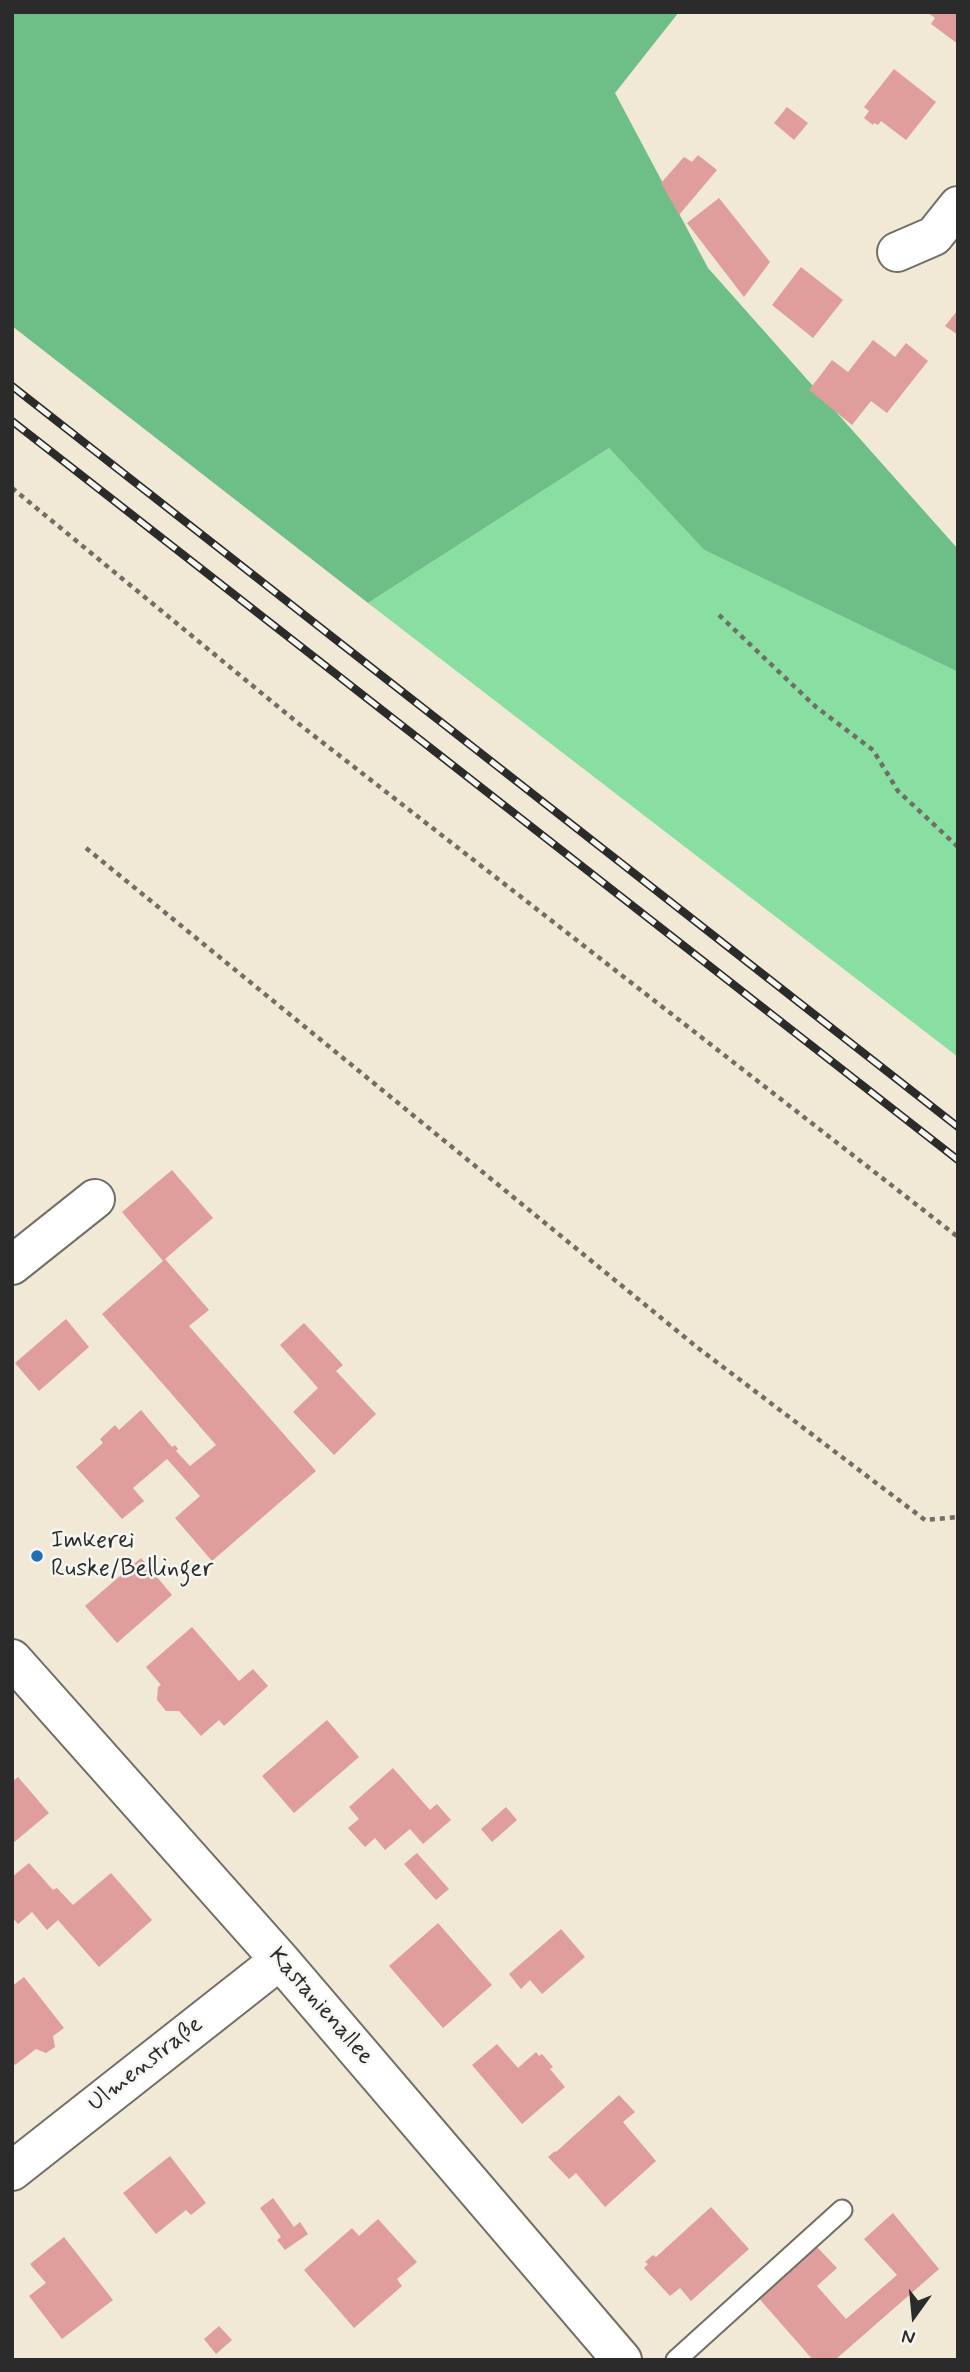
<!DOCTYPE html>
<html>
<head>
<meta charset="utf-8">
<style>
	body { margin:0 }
	#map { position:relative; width:970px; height:2372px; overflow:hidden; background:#f1e9d5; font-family:Mynerve,sans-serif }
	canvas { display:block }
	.frame { position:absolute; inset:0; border:14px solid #2b2b2b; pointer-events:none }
	.north { position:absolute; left:879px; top:2281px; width:70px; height:70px; -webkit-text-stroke:5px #f6f6f2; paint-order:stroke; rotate:195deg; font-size:19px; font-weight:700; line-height:28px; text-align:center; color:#2b2b2b }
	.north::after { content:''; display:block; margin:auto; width:24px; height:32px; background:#2b2b2b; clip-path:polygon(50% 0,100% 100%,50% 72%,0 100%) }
</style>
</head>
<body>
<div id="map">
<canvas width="970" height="2372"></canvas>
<div class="frame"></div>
<div class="north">N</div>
</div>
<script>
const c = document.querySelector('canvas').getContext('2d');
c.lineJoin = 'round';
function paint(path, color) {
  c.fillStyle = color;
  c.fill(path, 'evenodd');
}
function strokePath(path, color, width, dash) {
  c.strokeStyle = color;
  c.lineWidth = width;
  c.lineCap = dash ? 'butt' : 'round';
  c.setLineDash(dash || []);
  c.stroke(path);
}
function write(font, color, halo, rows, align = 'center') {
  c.font = font + ' Mynerve,sans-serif';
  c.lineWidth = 5;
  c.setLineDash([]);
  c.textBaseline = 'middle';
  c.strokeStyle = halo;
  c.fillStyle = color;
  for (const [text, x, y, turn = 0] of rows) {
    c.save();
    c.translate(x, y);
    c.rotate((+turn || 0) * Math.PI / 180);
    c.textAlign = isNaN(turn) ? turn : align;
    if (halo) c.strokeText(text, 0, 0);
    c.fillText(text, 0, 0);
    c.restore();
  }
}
const green = new Path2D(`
	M609,448L704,550L958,672V1057L368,603Z`);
const forest = new Path2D(`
	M12,12H679L615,93L708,268L958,549V672L704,550L609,448L368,603L12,326Z`);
const building = new Path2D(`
	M927,12H958V44L931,24L935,18Z
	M894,69L936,102L906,140L881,121L878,125L874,123L873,125L864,118L869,111L864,107Z
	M787,107L808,123L794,140L774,123Z
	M698,155L717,170L679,215L661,183L684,157L692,162Z
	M719,198L770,262L744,297L687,223Z
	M801,267L843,300L813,338L772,305Z
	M958,310V335L945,326Z
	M873,340L895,357L906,343L928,361L887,413L871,401L852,425L809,390L832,360L848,372Z
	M172,1170L213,1218L165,1259L209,1310L189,1326L316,1471L212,1561L175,1518L200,1496L167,1459L133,1488L144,1501L122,1519L76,1467L103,1443L100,1439L115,1425L119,1430L141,1410L172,1447L175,1445L178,1449L176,1451L190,1466L216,1445L102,1314L163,1261L122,1212Z
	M66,1319L89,1347L39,1391L15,1363Z
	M304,1323L343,1365L336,1371L376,1414L334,1455L293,1412L318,1388L280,1345Z
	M141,1558L172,1595L117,1643L85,1606Z
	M192,1627L239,1681L253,1669L268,1686L224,1726L219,1720L201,1736L179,1711H166L157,1700L158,1687L161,1685L146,1667Z
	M327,1720L359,1757L294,1813L262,1776Z
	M393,1768L430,1810L437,1804L451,1820L423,1844L410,1829L385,1850L375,1838L365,1847L348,1828L359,1819L349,1807Z
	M18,1777L49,1813L12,1844V1782Z
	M506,1807L517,1820L492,1842L481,1829Z
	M417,1853L449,1889L436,1900L404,1864Z
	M29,1863L53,1890L57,1888L73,1905L111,1873L152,1920L99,1967L58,1920L47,1930L32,1912L18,1924L12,1917V1877Z
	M438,1923L492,1985L443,2028L389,1966Z
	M561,1929L585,1957L542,1994L530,1980L521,1989L509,1974Z
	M24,1977L64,2028L53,2036L55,2047L46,2053L36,2049L15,2065L12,2061V1986Z
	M497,2044L518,2068L536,2052L539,2056L542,2054L553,2067L550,2069L565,2087L522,2124L472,2065Z
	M619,2095L635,2112L623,2122L656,2161L605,2207L576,2173L569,2179L548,2157L555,2151L556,2152Z
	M170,2156L206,2203L191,2215L186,2210L156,2234L123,2193Z
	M273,2198L294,2227L300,2222L308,2234L285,2250L277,2240L281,2237L260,2208Z
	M711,2207L749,2249L691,2301L680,2288L670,2296L644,2268L648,2264L645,2262L653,2255L656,2257Z
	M893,2213L939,2269L835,2360H813L756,2295L816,2246L837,2268L817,2286L846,2319L897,2275L864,2239Z
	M378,2219L417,2262L397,2279L402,2286L354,2328L304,2270L352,2228L359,2236Z
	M64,2237L113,2300L62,2339L29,2296L46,2283L30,2264Z
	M219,2326L232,2340L216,2354L204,2339Z`);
const path = new Path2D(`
	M12,488L304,728L958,1237
	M719,615L816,707L873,750L898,791L958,847
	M86,848L698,1348L925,1520L958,1517`);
const service = new Path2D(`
	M676,2360L842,2210`);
const minor = new Path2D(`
	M897,252L934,236L958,206
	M12,1265L95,1199
	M12,1659L280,1960L622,2360
	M12,2171L280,1960`);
const rail = new Path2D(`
	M12,386L958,1127
	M12,421L958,1160`);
const markers = [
	[37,1556,7,"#1f6fb2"]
];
const poiNames = [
	["Imkerei",51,1542],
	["Ruske/Bellinger",51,1570]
];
const streetNames = [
	["Kastanienallee",320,2007,49],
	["Ulmenstraße",146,2065,-38]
];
paint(green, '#89dfa2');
paint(forest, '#6ebe88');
paint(building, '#df9d9b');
strokePath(service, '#706e66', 23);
strokePath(minor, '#706e66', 42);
strokePath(path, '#706e66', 4.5, [5, 5]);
strokePath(service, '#fff', 19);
strokePath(minor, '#fff', 38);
strokePath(rail, '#2b2b2b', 8);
strokePath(rail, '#f6f6f2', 5, [16]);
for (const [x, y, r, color] of markers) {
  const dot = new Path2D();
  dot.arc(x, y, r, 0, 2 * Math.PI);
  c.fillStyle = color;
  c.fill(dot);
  strokePath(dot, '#f6f6f2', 2.5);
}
write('24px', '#2b2b2b', '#f6f6f2', poiNames, 'left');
write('24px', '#2b2b2b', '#f6f6f2', streetNames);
</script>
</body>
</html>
